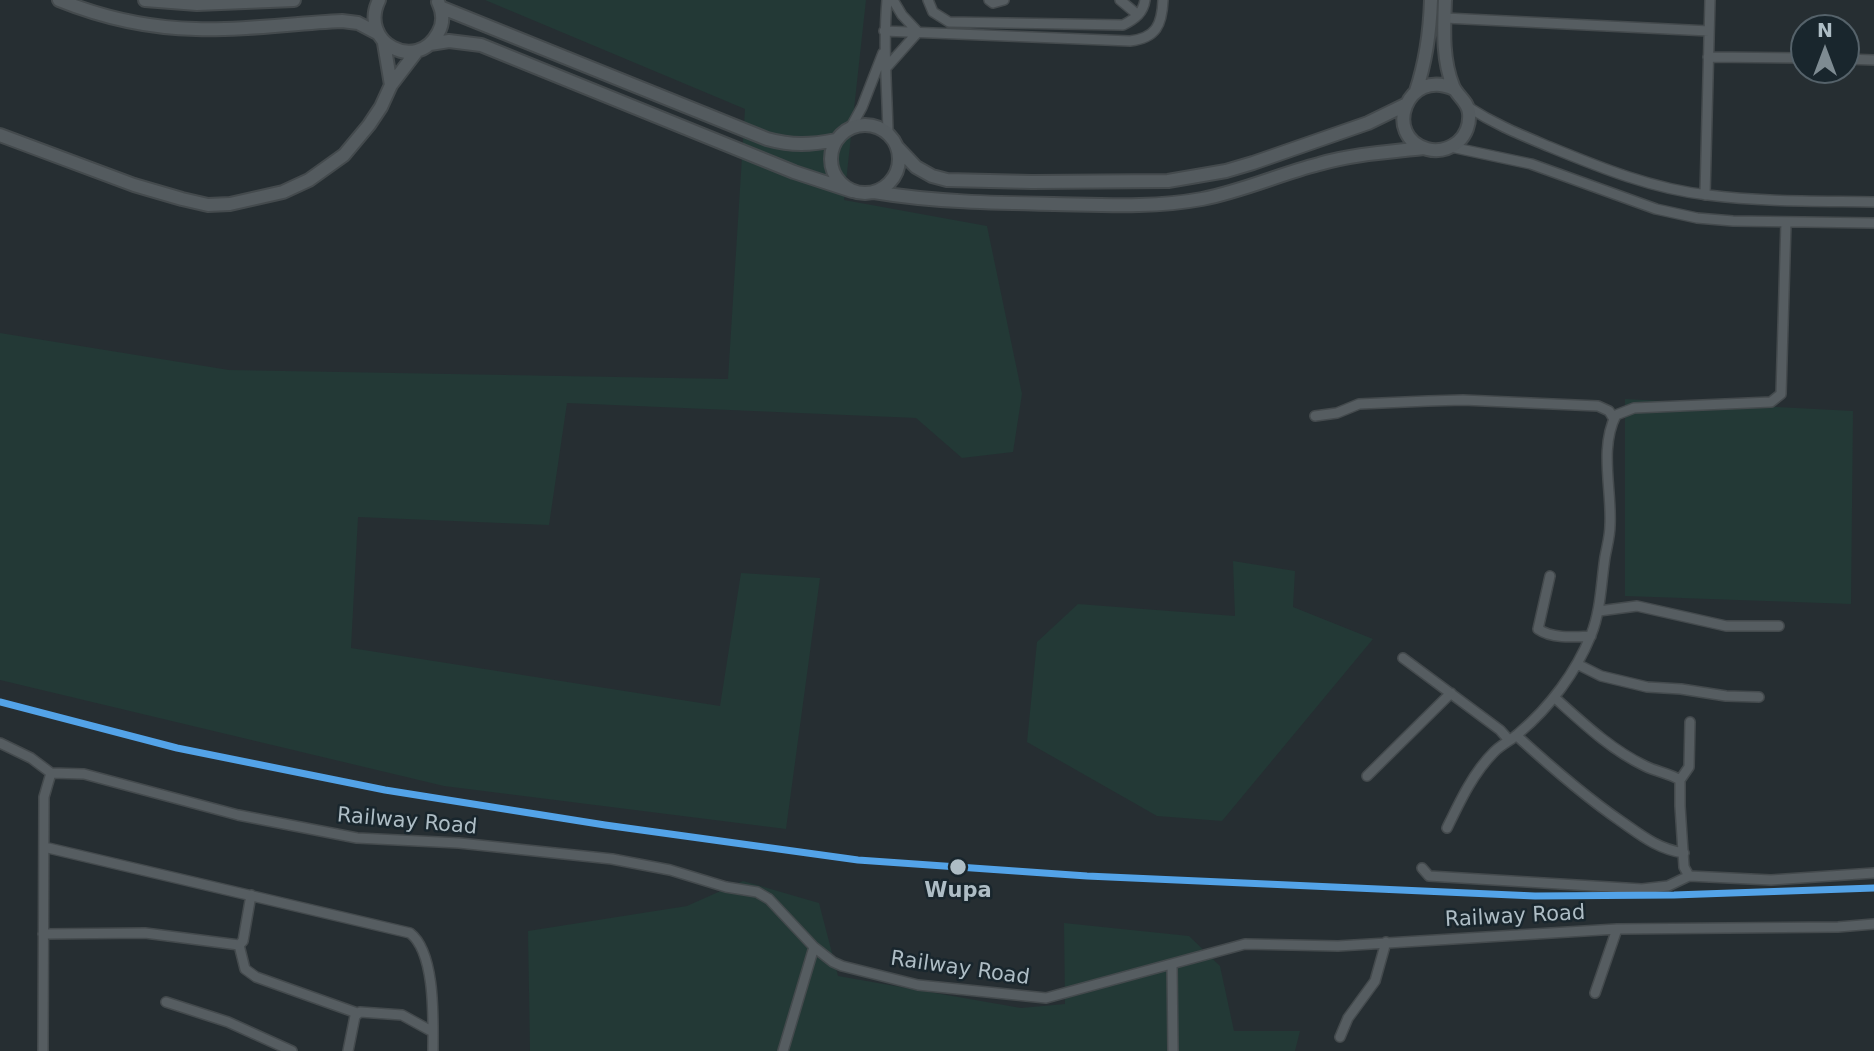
<!DOCTYPE html>
<html>
<head>
<meta charset="utf-8">
<style>
	body { margin:0 }
	#map { position:relative; width:1874px; height:1051px; overflow:hidden; background:#262e32; font-family:"DejaVu Sans",sans-serif }
	canvas { display:block }
	.north { position:absolute; left:1790px; top:14px; width:70px; height:70px; box-sizing:border-box; background:#19262d; border:2px solid #55626a; border-radius:50%; rotate:0deg; font-size:19px; font-weight:700; line-height:28px; text-align:center; color:#aebdc5 }
	.north::after { content:''; display:block; margin:auto; width:24px; height:32px; background:#7e8b92; clip-path:polygon(50% 0,100% 100%,50% 72%,0 100%) }
</style>
</head>
<body>
<div id="map">
<canvas width="1874" height="1051"></canvas>
<div class="north">N</div>
</div>
<script>
const c = document.querySelector('canvas').getContext('2d');
c.lineJoin = 'round';
function paint(path, color) {
  c.fillStyle = color;
  c.fill(path, 'evenodd');
}
function strokePath(path, color, width, dash) {
  c.strokeStyle = color;
  c.lineWidth = width;
  c.lineCap = dash ? 'butt' : 'round';
  c.setLineDash(dash || []);
  c.stroke(path);
}
function write(font, color, halo, rows, align = 'center') {
  c.font = font + ' "DejaVu Sans",sans-serif';
  c.lineWidth = 5;
  c.setLineDash([]);
  c.textBaseline = 'middle';
  c.strokeStyle = halo;
  c.fillStyle = color;
  for (const [text, x, y, turn = 0] of rows) {
    c.save();
    c.translate(x, y);
    c.rotate((+turn || 0) * Math.PI / 180);
    c.textAlign = isNaN(turn) ? turn : align;
    if (halo) c.strokeText(text, 0, 0);
    c.fillText(text, 0, 0);
    c.restore();
  }
}
const green = new Path2D(`
	M485,0H866L844,200L987,226L1022,394L1013,452L962,458L916,418L567,403L549,525L358,517L351,648L720,706L741,573L820,578L786,829L444,786L0,680V333L229,370L728,379L745,109Z
	M1625,399L1853,411L1851,604L1625,596Z
	M1233,561L1295,571L1293,607L1373,639L1222,821L1157,816L1027,742L1037,642L1078,604L1235,616Z
	M743,881L819,903L838,976L1021,1008L1065,1004L1064,923L1189,936L1220,966L1234,1031H1300L1295,1051H530L528,931L687,906Z`);
const street = new Path2D(`
	M887,0C883,45 887,88 888,133
	M928,0L933,12L949,22L1123,25C1135,19 1143,13 1145,0
	M989,0L993,3L1004,0
	M1120,0L1138,15
	M1445,18L1709,31
	M884,31L1130,41C1156,38 1162,25 1163,0
	M1708,57L1804,58
	M1846,59L1874,60
	M886,68L918,32L902,15L893,0
	M1468,107C1496,125 1519,134 1550,147C1601,168 1653,189 1708,195C1763,202 1819,201 1874,202
	M851,127L862,107L883,53
	M1451,147L1531,164L1656,209L1697,218L1733,221L1874,223
	M1705,195L1710,0
	M1315,416L1337,413L1359,404L1428,401L1463,400L1598,406L1609,411L1614,419
	M1550,576L1538,629C1552,639 1574,637 1591,636
	M1599,611L1637,606L1726,626H1779
	M1403,658L1500,730L1508,739
	M1577,664L1601,676L1647,687L1681,689L1726,696L1759,697
	M1554,697C1583,723 1610,749 1645,766C1657,772 1669,773 1680,780
	M1517,736C1551,767 1584,796 1622,822C1642,836 1658,849 1684,853
	M0,743L31,758L51,773L84,774L238,815L357,838L459,843L612,859L670,870L726,887L757,892L769,899L814,947L833,962L842,966L918,985L1046,998L1245,944L1338,946L1617,929L1838,927L1874,924
	M1367,776L1451,693
	M1447,828C1460,801 1473,773 1494,752C1502,744 1512,740 1519,733C1550,707 1576,672 1591,635C1601,610 1601,583 1605,557C1607,546 1610,536 1610,525C1612,490 1599,448 1616,415L1634,408L1771,402L1781,394L1786,222
	M44,847L410,933C436,953 433,1021 433,1051
	M1422,868L1429,876L1642,889L1668,886L1689,876L1771,880L1874,873
	M1689,876L1684,867L1680,806V780L1689,767L1690,722
	M251,895L243,941L239,945L245,969L256,977L357,1013
	M43,934L145,933L239,945
	M1172,964L1173,1051
	M1595,993L1617,929
	M166,1002L228,1022L292,1051
	M1340,1037L1348,1018L1375,981L1386,942
	M43,1051L44,797L51,773
	M348,1051L355,1016L360,1012L402,1015L433,1032
	M783,1051L814,947`);
const secondary = new Path2D(`
	M59,0C101,17 150,28 196,29C244,31 293,23 342,21L358,23L377,33
	M145,0L197,4L294,0
	M379,0C358,43 417,73 438,33C444,23 443,12 438,2
	M1445,0C1444,28 1442,59 1453,86C1457,96 1468,101 1469,113C1470,124 1466,135 1458,142C1449,149 1438,152 1427,149C1382,136 1407,67 1454,89
	M440,7L767,139C792,146 811,145 836,140
	M384,43L391,85
	M430,44L449,41L481,45L794,172L852,191
	M1416,91C1426,61 1430,32 1431,0
	M831 159a34 34 0 1 1 68 0a34 34 0 1 1-68 0Z
	M0,135L134,185L182,199L208,205L230,204L283,192L309,180L344,155L369,125L381,107L391,85L417,51
	M898,148L916,167L932,176L947,180L1032,182L1168,181L1226,171L1253,163L1368,123L1405,105
	M874,192C933,202 994,203 1054,204C1104,205 1153,208 1202,199C1243,191 1280,174 1319,164C1353,154 1389,152 1424,148`);
const rail1 = new Path2D(`
	M0,702L177,748L385,790L605,825L858,860L1087,876L1535,896L1674,895L1874,888`);
const markers = [
	[958,867,9,"#aebdc5"]
];
const streetNames = [
	["Railway Road",407,822,5],
	["Railway Road",1515,917,-3],
	["Railway Road",960,969,8]
];
const stopNames = [
	["Wupa",958,892]
];
paint(green, '#233936');
strokePath(street, '#444a4d', 12);
strokePath(secondary, '#444a4d', 16);
strokePath(street, '#565d61', 9);
strokePath(secondary, '#545b5f', 12);
strokePath(rail1, '#53a3e8', 7);
for (const [x, y, r, color] of markers) {
  const dot = new Path2D();
  dot.arc(x, y, r, 0, 2 * Math.PI);
  c.fillStyle = color;
  c.fill(dot);
  strokePath(dot, '#19262d', 2.5);
}
write('21px', '#aebdc5', '#19262d', streetNames);
write('bold 21px', '#aebdc5', '#19262d', stopNames);
</script>
</body>
</html>
